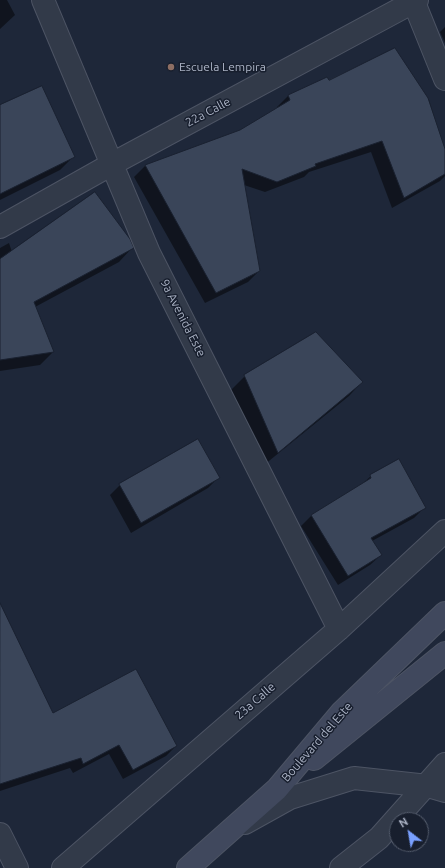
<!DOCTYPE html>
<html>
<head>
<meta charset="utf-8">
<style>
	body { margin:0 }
	#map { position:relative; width:445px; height:868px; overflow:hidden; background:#1e2739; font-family:Ubuntu,sans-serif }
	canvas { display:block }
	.north { position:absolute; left:389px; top:812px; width:40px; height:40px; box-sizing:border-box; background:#181f2e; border:1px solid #535b6b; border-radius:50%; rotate:329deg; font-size:11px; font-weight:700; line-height:16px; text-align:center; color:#acb4c6 }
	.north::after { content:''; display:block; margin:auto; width:14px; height:18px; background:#79a0ff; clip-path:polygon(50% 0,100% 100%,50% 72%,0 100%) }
</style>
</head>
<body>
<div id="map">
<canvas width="445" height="868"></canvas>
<div class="north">N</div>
</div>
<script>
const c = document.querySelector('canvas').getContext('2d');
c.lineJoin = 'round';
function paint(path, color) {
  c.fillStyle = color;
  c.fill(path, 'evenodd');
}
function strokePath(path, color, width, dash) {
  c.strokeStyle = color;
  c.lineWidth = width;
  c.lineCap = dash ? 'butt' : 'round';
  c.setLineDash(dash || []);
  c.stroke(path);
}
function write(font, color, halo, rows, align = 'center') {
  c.font = font + ' Ubuntu,sans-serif';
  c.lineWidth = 3;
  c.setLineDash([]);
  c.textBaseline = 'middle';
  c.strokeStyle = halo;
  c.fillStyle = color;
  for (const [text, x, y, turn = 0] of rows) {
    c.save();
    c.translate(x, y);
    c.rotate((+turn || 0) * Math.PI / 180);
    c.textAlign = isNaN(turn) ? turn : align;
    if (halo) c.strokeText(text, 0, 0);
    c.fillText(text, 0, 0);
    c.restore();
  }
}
const shadow = new Path2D(`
	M0,0H7L15,15L0,29Z
	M445,27V43L440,32Z
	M395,49L429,100L445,152V176L440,181L392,208L371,152L309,172L304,177L265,192L244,185L259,271L248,282L205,303L134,177L145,166L241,131L278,108L277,107L288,96L328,81Z
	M0,106L74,156L60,170L0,200Z
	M9,243L12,252L132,248L119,262L35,307L53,352L40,365L0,371V248Z
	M245,376L362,382L349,396L264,465L231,390Z
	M371,476L424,508L414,518L372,541L381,555L370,565L338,585L301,526L311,516L362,484Z
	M218,478L208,488L131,533L110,495L120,485Z
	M0,645L52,715L176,746L166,756L123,779L109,754L73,773L70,768L0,791Z`);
const building = new Path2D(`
	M395,48L428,98L445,149V174L404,198L382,141L315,164L316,166L277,182L242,169L260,271L216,293L145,165L240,130L290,100L288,95L327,77L329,80Z
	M42,86L75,157L0,194V105Z
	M95,192L130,239L134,248L34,302L54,352L0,360V259Z
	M316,332L363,382L278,453L244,375Z
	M198,439L220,478L141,523L119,484Z
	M399,459L426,508L371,538L382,555L348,576L311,515L371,478L370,475Z
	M0,603L53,713L136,669L177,746L133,770L119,745L83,764L81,758L0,784Z`);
const minor = new Path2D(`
	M43,0L149,253L339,629
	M413,0L445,79
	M0,227L112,164L417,0
	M245,823L290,798L354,778L428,786L445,791
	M0,834L17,868
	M63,868L339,629L445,531
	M341,868L379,838L445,764`);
const secondary = new Path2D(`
	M314,759L445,653
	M188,868L277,789L341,713L445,613`);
const markers = [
	[171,67,4,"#8d6e63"]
];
const poiNames = [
	["Escuela Lempira",179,67]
];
const streetNames = [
	["22a Calle",208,112,-28],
	["9a Avenida Este",183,318,63],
	["23a Calle",255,701,-41],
	["Boulevard del Este",317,742,-49]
];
paint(shadow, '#0007');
paint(building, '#3a4559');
strokePath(building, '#1a2130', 1);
strokePath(minor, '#4d5464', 24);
strokePath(secondary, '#4d5464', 24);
strokePath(minor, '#323a49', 22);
strokePath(secondary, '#40485d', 22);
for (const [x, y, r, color] of markers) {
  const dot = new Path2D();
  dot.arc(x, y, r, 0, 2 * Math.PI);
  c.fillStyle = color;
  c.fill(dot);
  strokePath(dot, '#181f2e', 1.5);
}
write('12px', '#acb4c6', '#181f2e', poiNames, 'left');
write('12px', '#acb4c6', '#181f2e', streetNames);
</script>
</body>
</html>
